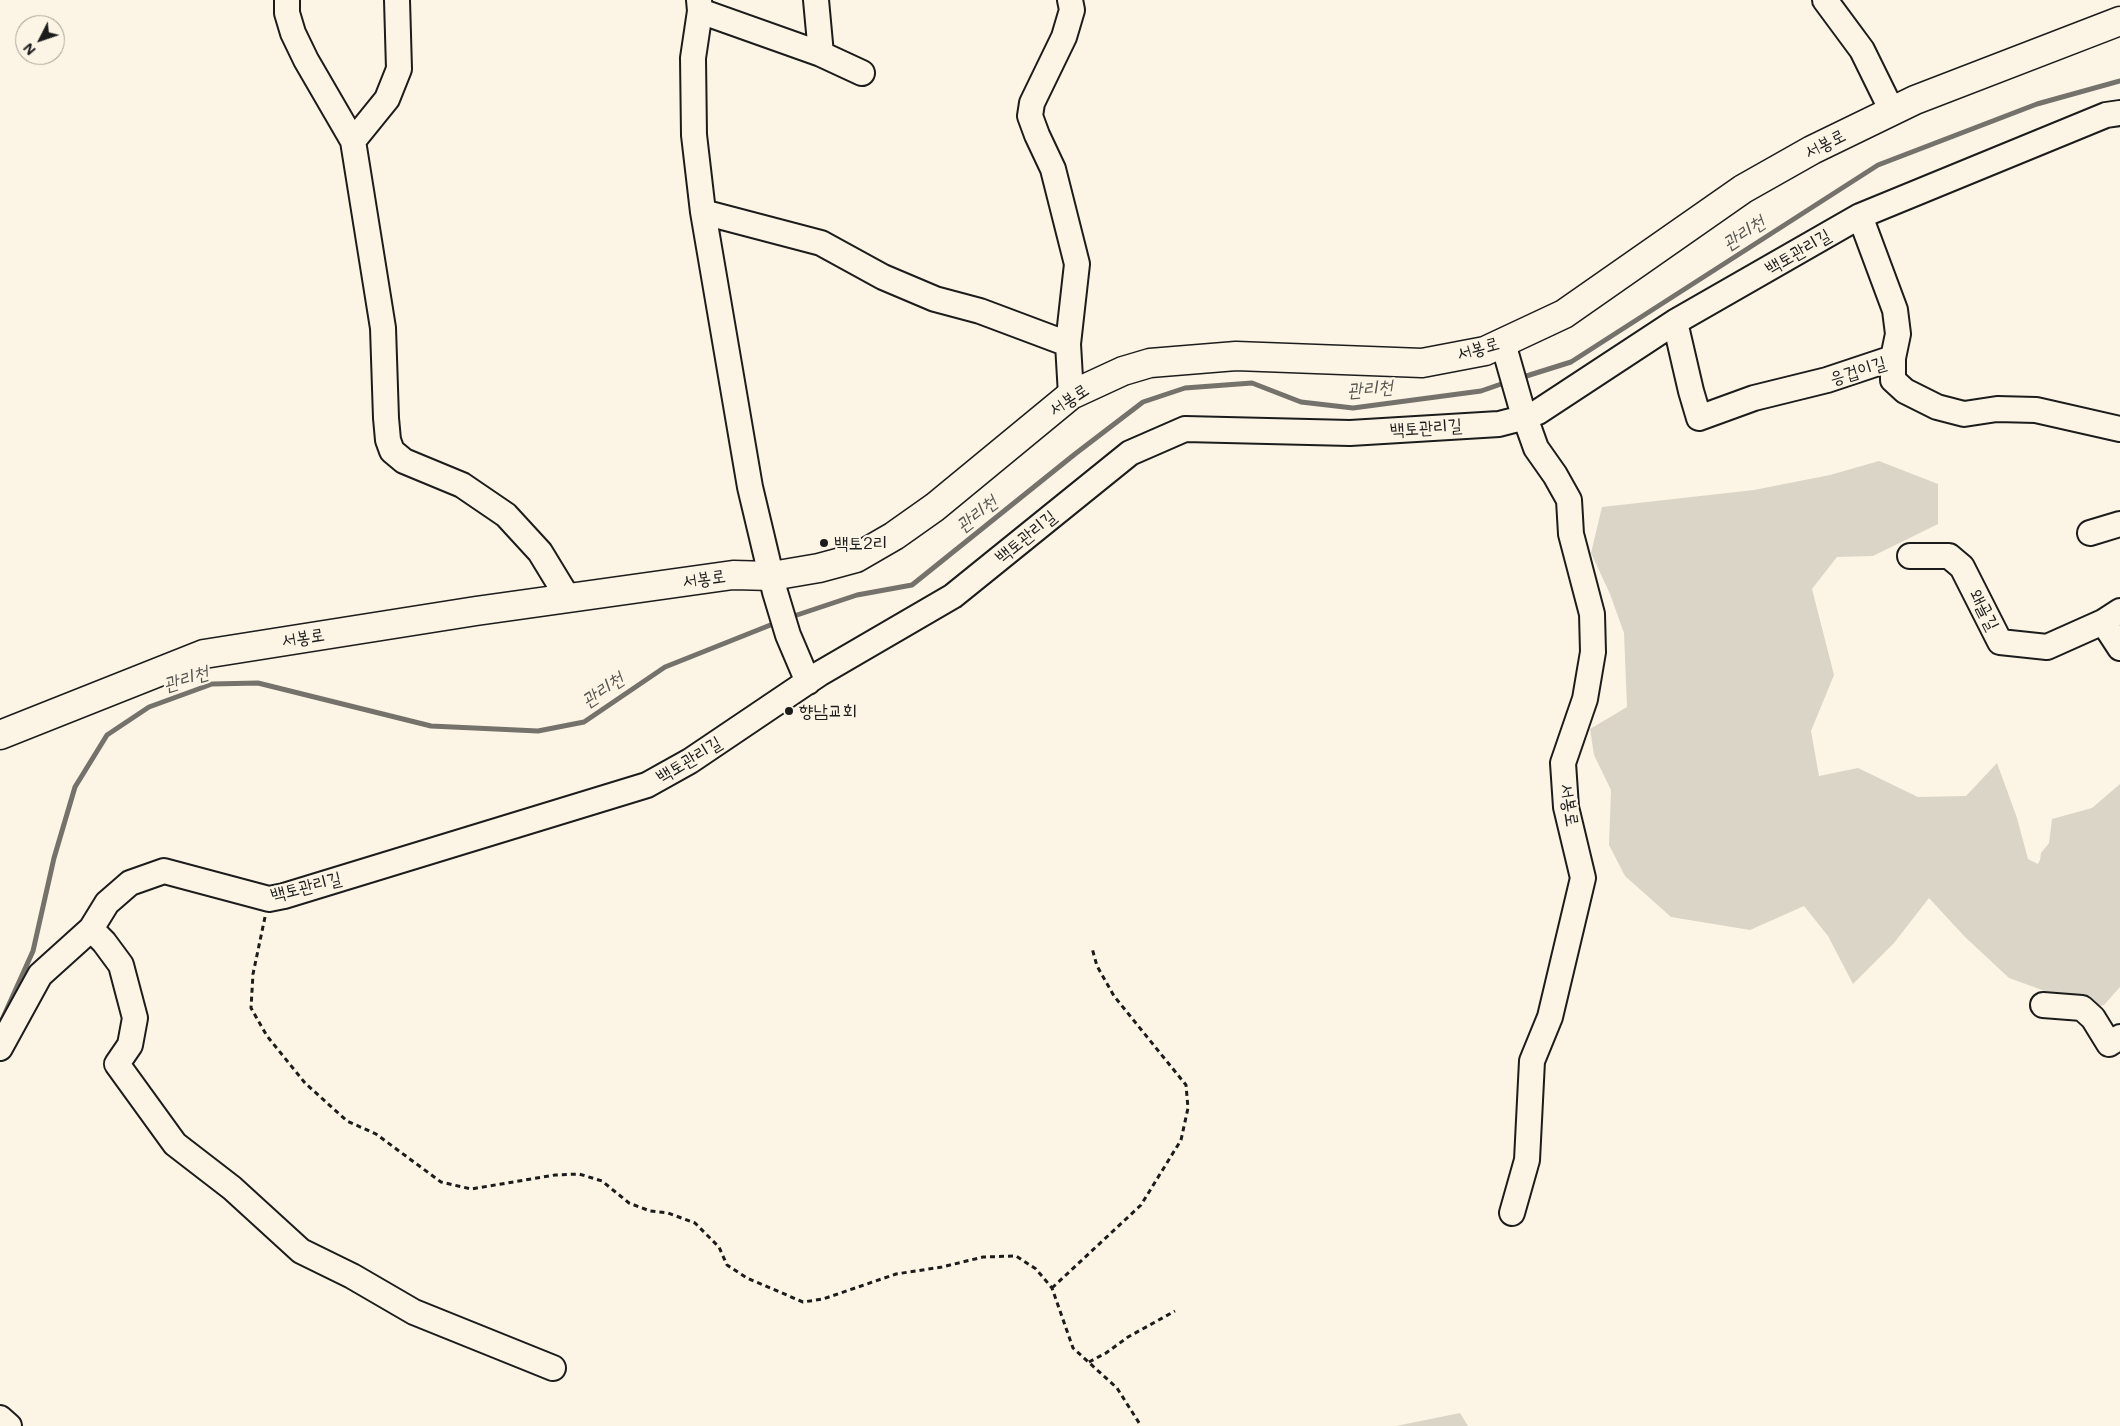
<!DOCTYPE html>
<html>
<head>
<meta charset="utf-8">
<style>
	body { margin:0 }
	#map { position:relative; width:2120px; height:1426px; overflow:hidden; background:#fcf5e5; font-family:Mali,sans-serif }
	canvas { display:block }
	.north { position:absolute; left:15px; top:15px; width:50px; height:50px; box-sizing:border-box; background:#fcf5e5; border:1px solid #a29e95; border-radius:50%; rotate:229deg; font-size:14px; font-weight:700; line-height:20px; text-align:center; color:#1c1c1c }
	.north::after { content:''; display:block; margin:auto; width:18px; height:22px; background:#1c1c1c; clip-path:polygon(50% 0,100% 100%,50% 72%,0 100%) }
</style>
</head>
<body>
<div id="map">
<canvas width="2120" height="1426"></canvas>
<div class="north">N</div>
</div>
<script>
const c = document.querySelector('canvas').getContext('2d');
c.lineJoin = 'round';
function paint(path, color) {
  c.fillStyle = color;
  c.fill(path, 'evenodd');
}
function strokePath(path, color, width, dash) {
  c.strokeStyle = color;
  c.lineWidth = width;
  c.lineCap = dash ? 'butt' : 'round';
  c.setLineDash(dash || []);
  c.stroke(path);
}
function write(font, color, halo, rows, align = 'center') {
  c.font = font + ' Mali,"Poor Story",sans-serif';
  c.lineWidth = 4.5;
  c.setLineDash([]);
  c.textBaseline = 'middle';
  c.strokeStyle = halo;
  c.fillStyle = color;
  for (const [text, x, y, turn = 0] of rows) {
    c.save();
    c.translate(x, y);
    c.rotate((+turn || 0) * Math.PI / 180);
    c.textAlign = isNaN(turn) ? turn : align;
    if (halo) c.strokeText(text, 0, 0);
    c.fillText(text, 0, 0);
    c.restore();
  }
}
const green = new Path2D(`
	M1879,461L1938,484V524L1873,556L1837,557L1812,589L1834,675L1811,731L1819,776L1858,768L1918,797L1966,796L1997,763L2017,818L2028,859L2038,864L2040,860L2041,853L2049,843L2052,819L2092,808L2120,784V987L2104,1005L2092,1008L2009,978L1964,936L1929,898L1894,943L1853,984L1828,936L1804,906L1750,930L1671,917L1625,876L1609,845L1611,790L1594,755L1590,729L1627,707L1624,633L1610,594L1591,553L1602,507L1754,490L1830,475Z
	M1460,1413L1468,1426H1396Z`);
const stream = new Path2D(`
	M1520,378L1571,362L1878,165L2037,104L2120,81
	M788,618L857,595L912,585L1075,454L1143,402L1185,388L1252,383L1301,402L1353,408L1481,391L1507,382
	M2,1020L33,951L54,858L75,787L107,735L149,707L212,684L258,683L431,726L538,731L584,722L665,667L778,622`);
const path = new Path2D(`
	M265,917L253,974L251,1008L267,1036L305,1083L347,1121L376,1134L441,1182L471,1189L555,1175L579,1174L602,1181L629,1203L650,1211L668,1213L695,1223L719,1247L727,1265L747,1278L803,1302L823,1299L896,1274L942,1267L983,1257L1016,1256L1036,1269L1052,1288L1073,1348L1117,1388L1141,1426
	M1052,1288L1141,1205L1181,1140L1188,1108L1186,1085L1114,996L1097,966L1092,948
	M1089,1362L1106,1353L1128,1337L1175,1311`);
const minor = new Path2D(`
	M287,0V13L293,33L306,60L353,141L383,328L386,418L388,440L392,451L404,461L462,485L506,515L540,552L568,598
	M699,0L700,11L693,58L694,135L703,212L750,487L775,592L788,635L808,682
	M816,0L821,54
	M1070,0L1072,10L1064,37L1032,103L1030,116L1037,135L1053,169L1077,264L1068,344L1071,395
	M1825,0L1862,50L1892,111
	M700,11L821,54L862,73
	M353,141L387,99L399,69L397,0
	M703,212L821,243L883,277L935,299L980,311L1068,344
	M1860,216L1895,310L1898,334L1893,358
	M1675,322L1691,391L1699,418L1754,398L1827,380L1893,358V380L1905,391L1937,407L1964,414L1997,409L2036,410L2120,429
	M1503,343L1521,406L1536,448L1555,475L1569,500L1571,534L1592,614L1593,652L1585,699L1563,763L1566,807L1583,878L1550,1017L1532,1061L1527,1160L1512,1213
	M2090,533L2120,524
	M1910,556H1949L1962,567L2000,642L2047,647L2103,622L2120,611
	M2103,622L2120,648
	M91,929L104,942L121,965L135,1018L130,1045L117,1064L175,1144L232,1188L301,1251L352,1276L414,1312L553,1368
	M2043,1005L2082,1008L2093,1018L2109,1044L2120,1037
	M0,1048L40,975L91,929L107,903L130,883L164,871L269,899L284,896L647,785L690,761L819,674L953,596L1130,453L1185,429L1350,433L1499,424L1526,417L1538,412L1675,322L1860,216L2106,115L2120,113
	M0,1418L9,1426`);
const major = new Path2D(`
	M0,735L204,654L476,611L733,575L772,576L819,568L856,558L894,536L935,507L1071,395L1123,371L1150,363L1236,356L1422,363L1485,351L1564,314L1743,189L1812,150L1915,100L2120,21`);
const markers = [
	[824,543,5,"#1c1c1c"],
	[789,711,5,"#1c1c1c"]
];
const streetNames = [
	["서봉로",1825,144,-27],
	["백토관리길",1798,252,-30],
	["서봉로",1478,349,-16],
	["응겁이길",1858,371,-17],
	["서봉로",1069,400,-33],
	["백토관리길",1426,428,-4],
	["백토관리길",1026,537,-39],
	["서봉로",704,579,-8],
	["왜골길",1984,610,63],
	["서봉로",303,638,-9],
	["백토관리길",689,760,-31],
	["서봉로",1569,805,81],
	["백토관리길",306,887,-14]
];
const poiNames = [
	["백토2리",834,543],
	["향남교회",799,711]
];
const waterNames = [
	["관리천",1744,233,-33],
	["관리천",1370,389,-5],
	["관리천",977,514,-38],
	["관리천",186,679,-17],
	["관리천",603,690,-34]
];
paint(green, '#dbd5c8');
strokePath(stream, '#75726c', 5);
strokePath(minor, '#1c1c1c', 28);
strokePath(major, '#1c1c1c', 31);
strokePath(path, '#1c1c1c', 3, [5, 4]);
strokePath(minor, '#fcf5e5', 24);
strokePath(major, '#fcf5e5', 28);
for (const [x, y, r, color] of markers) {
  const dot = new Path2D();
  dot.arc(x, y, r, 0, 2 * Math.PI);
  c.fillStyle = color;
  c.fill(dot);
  strokePath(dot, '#fcf5e5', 2);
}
write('18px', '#1c1c1c', '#fcf5e5', streetNames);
write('18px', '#1c1c1c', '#fcf5e5', poiNames, 'left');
write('italic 19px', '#575551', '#fcf5e5', waterNames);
</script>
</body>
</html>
